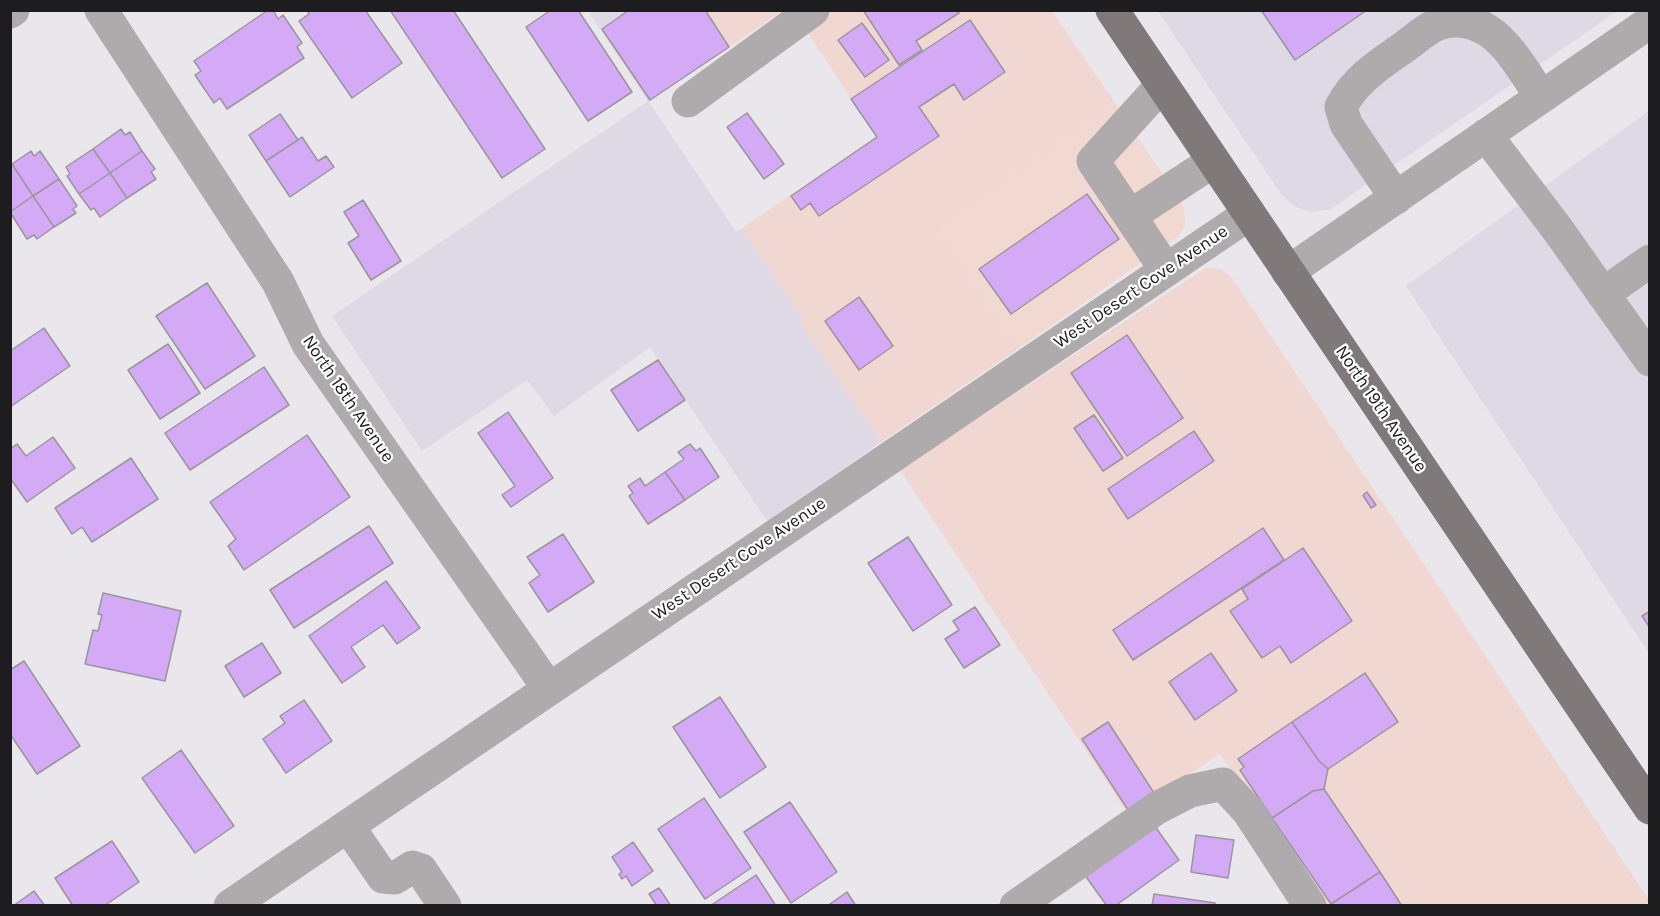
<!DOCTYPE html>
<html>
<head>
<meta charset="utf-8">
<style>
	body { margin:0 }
	#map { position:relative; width:1660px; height:916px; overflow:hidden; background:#e9e6ec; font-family:Karla,sans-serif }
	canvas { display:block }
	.frame { position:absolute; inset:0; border:12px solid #1d1c1e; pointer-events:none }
</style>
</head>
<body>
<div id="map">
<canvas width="1660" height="916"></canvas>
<div class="frame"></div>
</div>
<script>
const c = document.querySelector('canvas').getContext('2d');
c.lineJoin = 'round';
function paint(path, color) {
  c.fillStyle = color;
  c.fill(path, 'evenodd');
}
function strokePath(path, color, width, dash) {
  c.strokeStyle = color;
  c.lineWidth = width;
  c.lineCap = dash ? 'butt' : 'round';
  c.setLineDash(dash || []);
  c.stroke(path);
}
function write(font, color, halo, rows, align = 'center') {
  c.font = font + ' Karla,sans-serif';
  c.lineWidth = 4.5;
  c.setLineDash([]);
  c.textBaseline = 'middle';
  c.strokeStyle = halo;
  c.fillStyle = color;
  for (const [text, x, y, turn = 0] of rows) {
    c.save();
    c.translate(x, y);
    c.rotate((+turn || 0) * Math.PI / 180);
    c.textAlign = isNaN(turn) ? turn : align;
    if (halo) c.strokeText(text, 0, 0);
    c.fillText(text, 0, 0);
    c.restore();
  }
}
const commercial = new Path2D(`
	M705,11H782L729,47Z
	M794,11H1052L1117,106L938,227L1019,348L881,442L799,322L803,319L742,228L876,137Z
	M1207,267L1221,269L1232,278L1649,900V905H1323L1220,754L1128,814L900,470Z`);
const built = new Path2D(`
	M588,11H705L729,47L649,102L736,232L742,228L803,319L800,322L881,442L767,521L650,347L554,416L527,380L422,451L332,316L648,101Z
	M1158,11H1617L1331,209L1310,212L1294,206L1281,194Z
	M1649,111V653L1406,286Z`);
const education = new Path2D(`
	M1117,106L1183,206L1186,224L1179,236L1019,348L938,227Z`);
const building = new Path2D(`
	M268,10H273L278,19L283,15L302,43L297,47L304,58L227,109L220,98L214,103L195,75L201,71L194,61Z
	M307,10H365L402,63L352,98L299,21L309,14Z
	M390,10H453L545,149L502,178Z
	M551,10H578L632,92L588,121L526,27Z
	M629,10H705L729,47L650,100L602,29Z
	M863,10H958L959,13L916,41L922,50L899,65Z
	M1261,10H1367L1295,60Z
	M970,20L1005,72L964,100L954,84L919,107L939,136L819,216L810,203L801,210L791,196L877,137L851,99Z
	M862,23L889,60L865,77L838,40Z
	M747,113L784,164L764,179L727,127Z
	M280,114L298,140L266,161L249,135Z
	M121,129L125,135L130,132L142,151L110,173L93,149Z
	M302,137L318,161L326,156L334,167L290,197L266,161Z
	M93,149L110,173L79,194L67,176L70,174L66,167Z
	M31,151L34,156L40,151L59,179L33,196L12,164Z
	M142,151L155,169L151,172L156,179L127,198L110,173Z
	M12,164L33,196L10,212V165Z
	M110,173L127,198L100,217L94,208L91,210L79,194Z
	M59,179L77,206L73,209L76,213L54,227L33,196Z
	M1087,194L1119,239L1011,314L979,269Z
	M33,196L54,227L37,239L34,235L27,239L10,212Z
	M363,200L401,261L371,280L348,243L359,236L344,212Z
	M207,283L255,356L205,389L156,316Z
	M859,297L893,346L859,370L825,321Z
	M44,328L70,366L10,407V351Z
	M1127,335L1183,418L1127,456L1071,373Z
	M168,344L200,393L160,419L128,370Z
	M658,360L685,400L638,431L611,390Z
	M264,367L289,405L190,470L165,433Z
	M508,412L553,478L511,507L502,495L515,486L478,433Z
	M1094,415L1123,458L1103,471L1074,428Z
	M1194,431L1214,461L1128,519L1108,489Z
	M307,435L350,497L244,570L228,546L236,539L210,502Z
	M53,437L75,468L27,502L10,478V449L17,444L26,456Z
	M690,444L696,451L700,448L719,477L685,500L665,472L684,459L678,452Z
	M131,458L158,499L92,542L82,527L72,534L55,508Z
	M665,472L685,500L648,524L629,496L633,493L628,486L640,478L645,486Z
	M1367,492L1376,505L1371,508L1363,495Z
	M369,526L393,563L294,628L270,590Z
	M1263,528L1284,560L1133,660L1113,630Z
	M563,534L594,582L548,612L529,583L540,575L527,557Z
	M908,537L952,605L913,631L868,563Z
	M1303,548L1352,621L1291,663L1280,646L1262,658L1230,611L1248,599L1242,589Z
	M386,581L420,628L397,644L383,625L351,647L365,667L342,683L309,636Z
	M103,593L181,611L165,681L85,664L93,630L98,631L102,615L98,614Z
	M975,607L1000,645L964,668L945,639L959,630L953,621Z
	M1650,611V628L1642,616Z
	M262,643L281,673L244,697L225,666Z
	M1211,653L1237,691L1195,720L1169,682Z
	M24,661L80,746L37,774L10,734V670Z
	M1365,673L1398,722L1328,769L1319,761L1292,722Z
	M720,697L766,767L720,798L673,727Z
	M304,700L332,741L286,773L263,739L285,723L280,716Z
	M1108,722L1156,796L1130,813L1082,739Z
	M1292,722L1319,761L1328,769L1324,789L1313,791L1272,818L1240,770L1244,767L1238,759Z
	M181,750L234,826L195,853L142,778Z
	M1324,789L1380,872L1331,904L1272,818L1313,791Z
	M704,798L751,868L705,899L658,829Z
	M790,802L837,872L791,903L744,832Z
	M1154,825L1179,860L1115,906H1107L1084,874Z
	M1196,835L1234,840L1228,878L1191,872Z
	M112,841L139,882L104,906H73L55,878Z
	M633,842L653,871L632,886L626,876L622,879L619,874L622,872L612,857Z
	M1380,872L1402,906H1332L1331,904Z
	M756,875L776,906H710Z
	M659,888L671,906H657L649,894Z
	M34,891L45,906H13Z
	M847,892L856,906H827Z
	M1154,894L1215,903V906H1152Z`);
const minor = new Path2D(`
	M101,10L278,282L308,344L549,689
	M10,12L13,10
	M1162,85L1093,161L1166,270
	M688,101L813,10
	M1486,135L1558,230L1650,360
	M1396,198L1346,124L1341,107C1354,81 1377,66 1400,50C1412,42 1425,29 1438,24C1490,7 1517,61 1541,97
	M1130,216L1212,162
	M1288,272L1650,22
	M1603,294L1650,261
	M348,826L383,877L395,878L412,867L421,870L445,906
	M230,906L1249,214
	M1016,906L1157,808L1190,791L1223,784L1248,811L1310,906`);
const major = new Path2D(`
	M1112,10L1650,808`);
const streetNames = [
	["West Desert Cove Avenue",1141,287,-34],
	["North 18th Avenue",348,399,56],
	["North 19th Avenue",1381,409,56],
	["West Desert Cove Avenue",739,559,-34]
];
paint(commercial, '#f1d7d1');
paint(built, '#dfd8e5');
paint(education, '#f1d8d0');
paint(building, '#d4aaf6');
strokePath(building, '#98969b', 1.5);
strokePath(minor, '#afabac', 33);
strokePath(major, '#7f797a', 33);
write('18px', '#1d1c1e', '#fff', streetNames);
</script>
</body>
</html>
